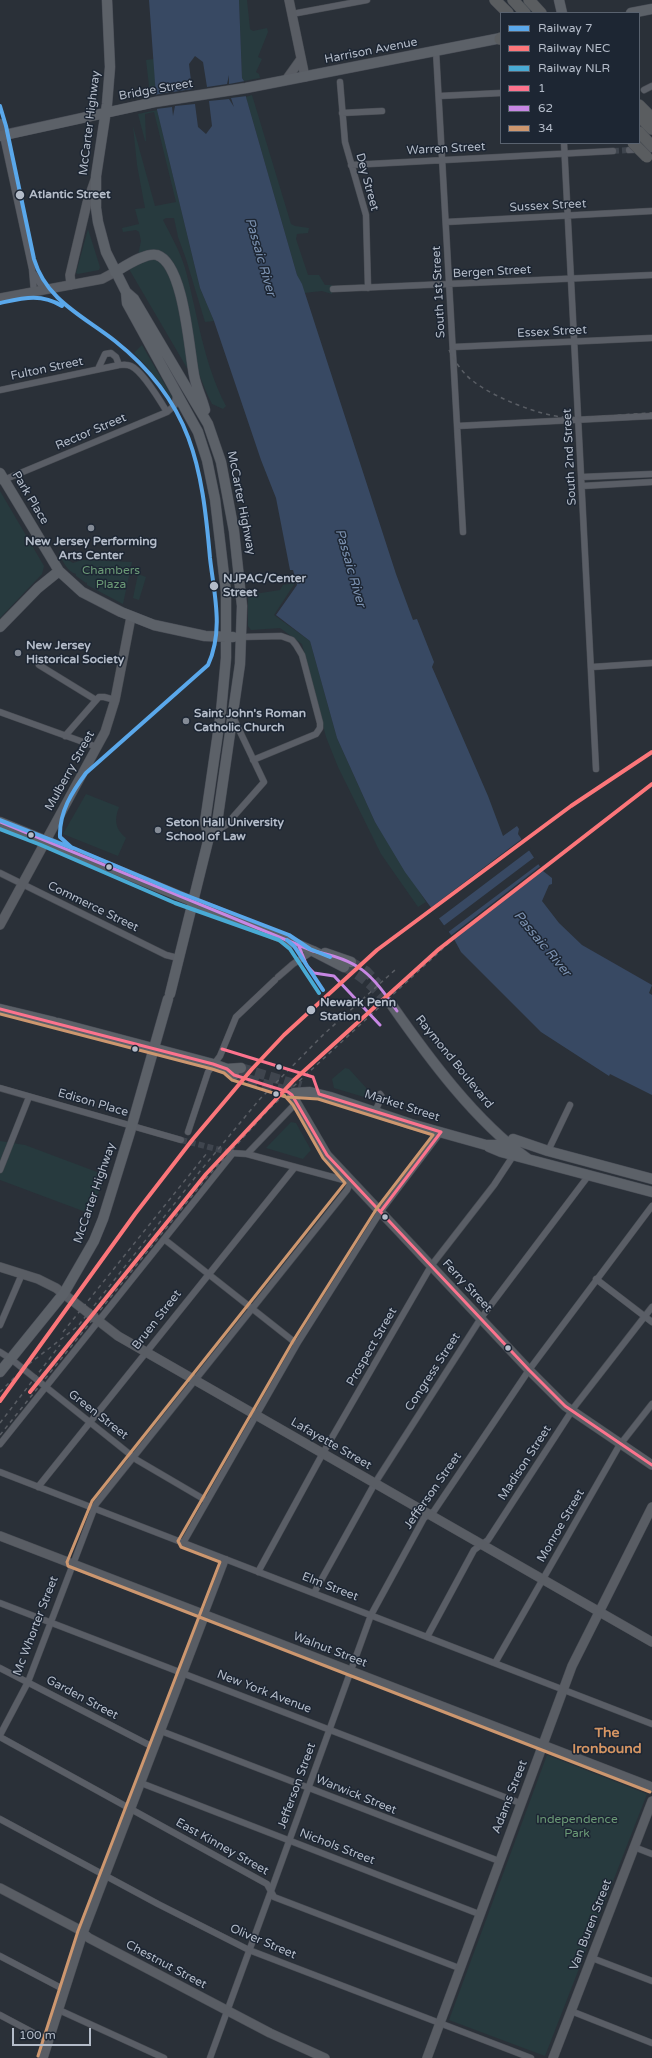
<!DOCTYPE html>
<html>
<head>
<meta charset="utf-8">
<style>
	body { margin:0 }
	#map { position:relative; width:652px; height:2058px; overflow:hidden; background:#2a3038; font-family:"Varela Round",sans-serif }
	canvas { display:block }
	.legend { position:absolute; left:500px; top:12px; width:140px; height:132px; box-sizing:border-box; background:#1d2633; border:1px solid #59626f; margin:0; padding:5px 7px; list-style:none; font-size:12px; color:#b4bcc9 }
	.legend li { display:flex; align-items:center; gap:8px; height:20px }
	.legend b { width:20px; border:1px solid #59626f }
	.scale { position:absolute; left:12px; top:2028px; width:79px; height:18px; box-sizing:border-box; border:2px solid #b4bcc9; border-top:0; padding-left:5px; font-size:12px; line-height:14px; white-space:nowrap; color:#b4bcc9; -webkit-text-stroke:3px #1d2633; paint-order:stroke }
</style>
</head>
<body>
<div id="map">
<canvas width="652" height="2058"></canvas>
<ul class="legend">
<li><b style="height:5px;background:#5aa8eb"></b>Railway 7</li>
<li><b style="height:5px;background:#fc767a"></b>Railway NEC</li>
<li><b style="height:5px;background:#49aad4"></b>Railway NLR</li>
<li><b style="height:5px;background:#fc738d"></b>1</li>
<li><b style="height:5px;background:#c787e3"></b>62</li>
<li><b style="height:5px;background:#cd976f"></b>34</li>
</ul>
<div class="scale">100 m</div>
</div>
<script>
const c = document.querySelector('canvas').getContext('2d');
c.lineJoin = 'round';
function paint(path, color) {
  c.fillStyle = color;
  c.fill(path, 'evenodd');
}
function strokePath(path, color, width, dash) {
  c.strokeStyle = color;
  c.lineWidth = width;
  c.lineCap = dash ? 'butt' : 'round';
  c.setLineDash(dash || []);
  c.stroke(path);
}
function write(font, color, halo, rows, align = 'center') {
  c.font = font + ' "Varela Round",sans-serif';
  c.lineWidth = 3;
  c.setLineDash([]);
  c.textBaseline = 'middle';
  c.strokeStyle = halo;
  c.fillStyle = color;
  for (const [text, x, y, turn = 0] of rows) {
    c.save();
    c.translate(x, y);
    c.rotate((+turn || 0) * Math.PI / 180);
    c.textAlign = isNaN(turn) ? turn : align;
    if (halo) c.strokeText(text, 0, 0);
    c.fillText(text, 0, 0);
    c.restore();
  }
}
const green = new Path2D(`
	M239,0H247L250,29L253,31L267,28L268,32L258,57L262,59L256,72L259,74L260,78L244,81L242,78Z
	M154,59L156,94L150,95L146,60Z
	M252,95L291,224L295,226L309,228L308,233L297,234L296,239L308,275H319L325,285H332V294L322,291L304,293L297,275L246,97Z
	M157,110L200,288L214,321L205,322L186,259L178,237L174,218H166L163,220C171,236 180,251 185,268C198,315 203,362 226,406L223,409L212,404C190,361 181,306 169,259L138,255L141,241L139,232L136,230L123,232L122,228L139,224L135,209L145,208L137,165L133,126L155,206L176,202L154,112L145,114L146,141H145L138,114Z
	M88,229L100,267L99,270L78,274L76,273Z
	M147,259H157C185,285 184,333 189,369L187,368L129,269Z
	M142,345L172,397L173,400L149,369L134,353Z
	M0,491L44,566L42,574L0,618Z
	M63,549L65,558L73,563L82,560L132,562L123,604L87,585V582L86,583L76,576V574C67,572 62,560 59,552Z
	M138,574L146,577L139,600L133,598Z
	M295,583L274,615L310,641L337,738L375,822L426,902L418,907L381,854L338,767L326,737L302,644L280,628L251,630L248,626V595L280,590L283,585Z
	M86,794L119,807C114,820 115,829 126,838L118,856L63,834Z
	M345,1068L349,1069L369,1091L364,1097L334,1088L332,1079Z
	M291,1122L296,1123L311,1150L303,1159L266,1148Z
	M0,1141L25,1145L105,1175L91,1214L0,1180Z
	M547,1755L647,1794L545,2056L449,2020Z`);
const water = new Path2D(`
	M149,0H239L242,78L244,81L246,97L297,275L302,284L396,574L413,620L417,619L434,662L432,667L488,796L503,836L517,826L519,829L518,834L543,871L552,878V884L549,885L542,901L559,923L582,945L652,985L649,993L652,995V1095L610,1074L609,1076L541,1032L461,952L454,939L405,872L375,822L337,738L310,641L276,615L297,585L293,570H290L276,498L261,460L214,321L200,288L157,110Z`);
const pier = new Path2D(`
	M195,56L203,62L207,87L227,84L229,75V84L245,81L247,96L231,98L234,107L229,99L209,101L212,126L206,134L198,127L195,104L175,106L173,116L172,107L156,109L154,95L170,92L167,83L173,92L192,89L189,64Z
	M523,838L531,849L437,920L429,909Z
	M536,856L540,863L447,933L442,927Z
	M542,865L544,869L452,941L449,937Z`);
const streetTunnel = new Path2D(`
	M613,151L629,150
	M181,1140L232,1153`);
const primaryTunnel = new Path2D(`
	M351,962L366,971L378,984
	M344,967C363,976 376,989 390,1005
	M241,1068L301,1086
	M234,1075L294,1093`);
const street = new Path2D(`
	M292,14L367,0
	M436,51L463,532
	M340,82L345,142L366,215L368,288
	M644,90L652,86
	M439,96L501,93
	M342,113L382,111
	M0,122L32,269L34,292
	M564,143L596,769
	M629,150L652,149
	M351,165L613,151
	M446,222L652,211
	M34,274L44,290
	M333,289L652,275
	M453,347L652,338
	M119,365C123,365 127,364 131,366C142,371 161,402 167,412
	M0,390L119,365L116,357L111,353L105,354L98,369
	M457,426L652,416
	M582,477L652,474
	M1,481L167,412L175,405L176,395
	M582,486L652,482
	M241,637L281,636L292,640L296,645L302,655L320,723V728L316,734L253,760
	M39,665L96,700
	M592,667L652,663
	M0,712L97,747
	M65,736L99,697H104L115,700
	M213,833L226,825L264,782L234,719
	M0,873L166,955L178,958
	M278,977L293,964L313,951
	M0,1088L181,1140
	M375,1111L382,1097L380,1094
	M188,1132L208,1072L220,1056L236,1017L275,980
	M548,1151L570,1105
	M247,1154L297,1102
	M0,1170L29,1097
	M164,1239L297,1344
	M596,1279L652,1322
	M0,1325L22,1274
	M0,1352L11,1359L137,1460L207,1501
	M0,1444L233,1153
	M0,1472L652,1724
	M38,1487L295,1167
	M183,1543L297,1344L381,1211L441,1132
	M258,1572L323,1453L431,1266L494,1185L515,1153
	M314,1593L375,1483L481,1318L589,1175
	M0,1603L520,1803
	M205,1614L226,1559
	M427,1637L474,1550L488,1540L575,1406L652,1307
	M495,1663L619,1446L652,1404
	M0,1668L155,1748
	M161,1731L499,1861
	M0,1735L28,1682L96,1504L347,1190L351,1182L247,1154L232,1153
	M0,1737L267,1884L274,1897L459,1968
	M141,1783L479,1914
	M0,1819L158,1904L249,1950L531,2058
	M634,1847L652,1854
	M271,1891L371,1615L424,1518L434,1511L529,1370L652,1206
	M0,1956L65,1990
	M592,1958L652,1981
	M59,2010L164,2058
	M571,2011L652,2043
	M0,2015L49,2041
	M210,2058L271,1891`);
const secondary = new Path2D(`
	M289,0L305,77
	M286,80L301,59
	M71,285L70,275L87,203L95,180
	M0,298L102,279L115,272
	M0,925L105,732L115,700L131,617
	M292,1095L327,1155L529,1370L565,1406L652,1465
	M0,1267L38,1279L56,1288L118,1336L652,1642
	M0,1536L652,1787
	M0,1888L78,1929L89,1938L270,2033L325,2058
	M43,2058L83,1933L205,1614
	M427,2058L572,1666L652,1507
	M553,2058L652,1801`);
const primary = new Path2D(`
	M107,0L110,67L107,104L96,176V208L98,222L106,252L126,292L127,303L198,432L207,460L215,499L226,592V658L221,712L205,822L209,837
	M559,0L562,13
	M631,13L652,9
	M0,136L155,102L246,88L501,38
	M115,272C124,267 146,252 157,255C184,264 189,350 194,375C196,387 202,398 205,410
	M126,292L134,299L208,424L221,462L234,531L242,606L240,664L217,823L209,837L170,994
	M0,473L59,571L82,592L121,612L154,625L205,636L233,637
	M0,627L38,588L59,571
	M0,822L282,938
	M287,940L313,951L344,967
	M325,953L351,962
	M391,1004C428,1057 475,1121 528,1159
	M0,1009L54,1022
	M58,1023L213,1064L227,1069L234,1075
	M227,1069L241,1068
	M294,1093L310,1092L330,1097L411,1124L486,1145H508L518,1142
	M513,1139L548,1151L652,1179
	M489,1147L501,1152L652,1192
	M0,1372L64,1293L94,1241L103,1219L130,1132L168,999`);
const highway = new Path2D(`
	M495,0L508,13
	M513,0L525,13
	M529,0L541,13
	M500,39L501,38
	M639,105L652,118
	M639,116L652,129
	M639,132L652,146`);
const rail = new Path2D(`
	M449,350C455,361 462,373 473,381C493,397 538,415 563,417C592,419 623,414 652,413
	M63,1332L207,1153
	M0,1392L25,1367L78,1326L201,1170L259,1100L324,1034L395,970
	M0,1423L60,1345
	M0,1435L208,1176L270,1108L465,928`);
const highwayBridge = new Path2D(`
	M633,143L647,157`);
const bus1 = new Path2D(`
	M0,1009L213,1064L227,1069L234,1075L288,1092L292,1095L327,1155L529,1370L565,1406L652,1465
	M222,1049L313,1077L319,1094
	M319,1094L441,1132
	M381,1211L441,1132`);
const bus2 = new Path2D(`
	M0,822L313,951C359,960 371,973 397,1011
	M298,944L307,966L314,973L334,976L380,1025`);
const bus3 = new Path2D(`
	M0,1014L212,1069L224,1073L232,1080L286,1097L318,1099L433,1135L377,1208L293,1341L178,1541L181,1547L220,1562L78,1931L38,2056
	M284,1095L293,1105L323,1158L345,1183L92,1501L67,1562L68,1566L650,1792`);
const rail1 = new Path2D(`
	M0,106L6,126L34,259C46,300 83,316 115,341C192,402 202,466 210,558C214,594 224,630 208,665L86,773C72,792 59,812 60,837L71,847L180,893L289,935L310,949L330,957
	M0,303C23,298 41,293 62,306
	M0,820L72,848
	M287,940L294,946L323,990`);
const rail2 = new Path2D(`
	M30,1392L206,1174L294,1080L439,949L652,784
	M0,1401L135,1214L193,1139L252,1069L284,1035L377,950L571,806L652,752`);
const rail3 = new Path2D(`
	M0,829L41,845L175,903L279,940L290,949L319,993`);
const markers = [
	[20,195,5,"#b4bcc9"],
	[91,528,4,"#848b96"],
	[214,586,5,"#b4bcc9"],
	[18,653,4,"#848b96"],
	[186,721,4,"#848b96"],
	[158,830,4,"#848b96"],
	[31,835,3.5,"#b4bcc9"],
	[109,867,3.5,"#b4bcc9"],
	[311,1010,5,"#b4bcc9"],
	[135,1049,3.5,"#b4bcc9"],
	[279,1067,3.5,"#b4bcc9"],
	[276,1094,3.5,"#b4bcc9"],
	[385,1217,3.5,"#b4bcc9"],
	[508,1348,3.5,"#b4bcc9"]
];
const streetNames = [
	["Harrison Avenue",371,51,-11],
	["Bridge Street",156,90,-10],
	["McCarter Highway",90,123,-83],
	["Warren Street",446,149,-3],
	["Dey Street",367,182,75],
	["Sussex Street",548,206,-3],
	["Bergen Street",492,272,-3],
	["South 1st Street",439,292,-93],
	["Essex Street",552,332,-3],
	["Fulton Street",47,369,-12],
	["Rector Street",91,432,-23],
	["South 2nd Street",570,457,-93],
	["Park Place",30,498,59],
	["McCarter Highway",241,503,79],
	["Mulberry Street",70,771,-61],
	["Commerce Street",93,907,26],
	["Raymond Boulevard",454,1062,51],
	["Edison Place",93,1103,16],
	["Market Street",402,1106,18],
	["McCarter Highway",95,1193,-71],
	["Ferry Street",467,1286,47],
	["Bruen Street",157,1320,-52],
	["Prospect Street",372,1347,-60],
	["Congress Street",433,1372,-57],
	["Green Street",98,1415,38],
	["Lafayette Street",331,1444,30],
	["Madison Street",525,1463,-57],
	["Jefferson Street",433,1491,-55],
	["Monroe Street",561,1526,-60],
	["Elm Street",330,1587,21],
	["Mc Whorter Street",36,1626,-69],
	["Walnut Street",330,1650,21],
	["New York Avenue",264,1692,21],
	["Garden Street",82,1698,28],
	["Jefferson Street",297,1786,-70],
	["Warwick Street",356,1795,22],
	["Adams Street",510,1797,-69],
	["East Kinney Street",222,1847,29],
	["Nichols Street",337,1847,21],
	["Van Buren Street",591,1925,-69],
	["Oliver Street",263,1942,23],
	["Chestnut Street",166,1965,28]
];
const stopNames = [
	["Atlantic Street",29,195],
	["NJPAC/Center",223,579],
	["Street",223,593],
	["Newark Penn",320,1003],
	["Station",320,1017]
];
const poiNames = [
	["New Jersey Performing",91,542,"center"],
	["Arts Center",91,556,"center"],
	["New Jersey",26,646],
	["Historical Society",26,660],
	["Saint John's Roman",194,714],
	["Catholic Church",194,728],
	["Seton Hall University",166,823],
	["School of Law",166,837]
];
const parkNames = [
	["Chambers",111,571],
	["Plaza",111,585],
	["Independence",577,1820],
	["Park",577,1834]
];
const waterNames = [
	["Passaic River",260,257,74],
	["Passaic River",350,568,74],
	["Passaic River",542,944,50]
];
const quarterNames = [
	["The",607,1733],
	["Ironbound",607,1749]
];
paint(green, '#273a3e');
paint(water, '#384963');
paint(pier, '#2a3038');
strokePath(streetTunnel, '#3f454e', 6, [6, 3]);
strokePath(primaryTunnel, '#3f454e', 10, [10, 5]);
strokePath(street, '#484c53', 7);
strokePath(secondary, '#484c53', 10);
strokePath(primary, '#484c55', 11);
strokePath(highway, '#474c53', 12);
strokePath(street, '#5a5e66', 6);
strokePath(secondary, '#595d64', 9);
strokePath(primary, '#5c6168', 10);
strokePath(highway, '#5a5d60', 11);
strokePath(rail, '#595d64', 1.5, [4, 4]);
strokePath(highwayBridge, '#474c53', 12, []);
strokePath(highwayBridge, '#5a5d60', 11);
strokePath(bus1, '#fc738d', 3);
strokePath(bus2, '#c787e3', 3);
strokePath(bus3, '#cd976f', 3);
strokePath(rail1, '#5aa8eb', 4);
strokePath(rail2, '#fc767a', 4);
strokePath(rail3, '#49aad4', 4);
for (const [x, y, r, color] of markers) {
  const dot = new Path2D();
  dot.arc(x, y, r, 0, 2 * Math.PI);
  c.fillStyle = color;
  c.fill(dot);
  strokePath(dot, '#1d2633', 1.5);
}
write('12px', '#b4bcc9', '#1d2633', streetNames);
write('bold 12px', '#b4bcc9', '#1d2633', stopNames, 'left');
write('bold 12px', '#b4bcc9', '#1d2633', poiNames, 'left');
write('12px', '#6b9a76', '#1d2633', parkNames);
write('italic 13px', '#7c92b1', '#1d2633', waterNames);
write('bold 14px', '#d59563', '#1d2633', quarterNames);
</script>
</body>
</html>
